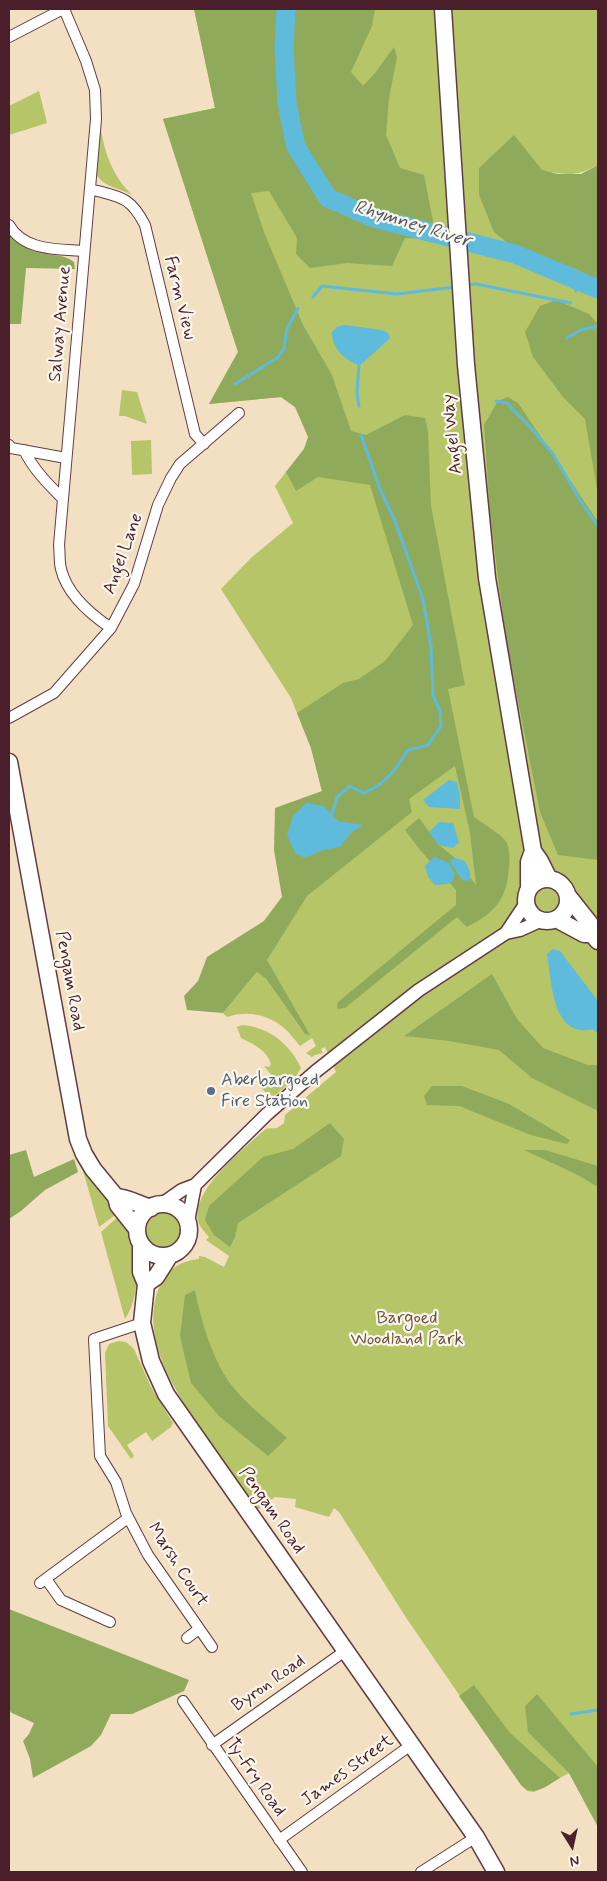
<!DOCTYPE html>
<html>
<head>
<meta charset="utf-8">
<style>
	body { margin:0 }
	#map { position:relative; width:607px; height:1881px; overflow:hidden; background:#f3dfc2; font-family:Mynerve,sans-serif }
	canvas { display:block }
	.frame { position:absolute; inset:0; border:10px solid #4a1f2b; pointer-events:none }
	.north { position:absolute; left:547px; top:1821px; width:50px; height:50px; -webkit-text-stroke:4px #fbf7ec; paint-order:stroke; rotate:170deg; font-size:14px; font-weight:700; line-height:20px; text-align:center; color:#4a1f2b }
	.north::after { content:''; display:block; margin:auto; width:18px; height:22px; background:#4a1f2b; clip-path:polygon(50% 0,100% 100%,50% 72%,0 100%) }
</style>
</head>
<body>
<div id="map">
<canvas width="607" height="1881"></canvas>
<div class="frame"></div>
<div class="north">N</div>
</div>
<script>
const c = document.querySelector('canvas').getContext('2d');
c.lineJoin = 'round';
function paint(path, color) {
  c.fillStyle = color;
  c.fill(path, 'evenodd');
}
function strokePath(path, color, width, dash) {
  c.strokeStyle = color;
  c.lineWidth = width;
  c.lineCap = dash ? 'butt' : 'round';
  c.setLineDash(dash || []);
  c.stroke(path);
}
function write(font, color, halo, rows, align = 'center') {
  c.font = font + ' Mynerve,sans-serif';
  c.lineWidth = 4.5;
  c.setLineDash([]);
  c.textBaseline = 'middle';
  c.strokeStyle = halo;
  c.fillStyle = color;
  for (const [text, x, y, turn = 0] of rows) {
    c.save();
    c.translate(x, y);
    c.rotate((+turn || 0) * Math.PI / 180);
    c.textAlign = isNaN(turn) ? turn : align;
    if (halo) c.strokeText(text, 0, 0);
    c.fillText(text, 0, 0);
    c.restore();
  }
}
const green = new Path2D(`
	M194,9H598V165C573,178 569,174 542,171L598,211V1827L569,1773L534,1792L527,1791L521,1785L407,1619L339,1512L334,1508L329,1517L295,1507L296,1499L275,1497L257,1510C242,1488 227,1466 212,1444C183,1403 137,1342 159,1288C166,1270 180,1261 199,1259V1256L205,1257L224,1267L229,1256L206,1240L209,1237C205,1232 200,1228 198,1221C192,1189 241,1152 262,1132L266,1129C276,1127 274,1131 284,1123L285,1115L336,1072L325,1047L321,1049L323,1053L315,1055L312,1057L306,1053L316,1046L312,1038L300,1046C295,1040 290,1033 284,1028C269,1014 246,1010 227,1017L223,1013L257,972L266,979L305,1034L267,960L247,933L264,921L282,897L329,820L311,748L291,698L221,589L251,558L293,523L275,486L304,449L315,421L281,397L209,404L238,352L163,119L215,108Z
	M39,91L47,123L9,135V106Z
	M100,124C104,152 112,175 132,195C119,188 102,187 95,172Z
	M122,390L137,392L147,424L125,416H119Z
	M151,440L152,474L132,475L131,441Z
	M242,1025C269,1027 290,1044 301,1068L295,1078L271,1099L260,1086L272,1076L264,1066L269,1067L271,1064C267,1050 253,1044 241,1038L237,1027Z
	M82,1167L118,1213L99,1227Z
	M144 1231a19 19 0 1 1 38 0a19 19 0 1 1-38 0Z
	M120,1215C136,1244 145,1289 125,1319L101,1232Z
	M119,1341L126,1342L134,1349L151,1387L173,1423L171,1427L152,1441L146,1432L127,1445L134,1456L131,1459L108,1426L105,1353L109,1344Z`);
const forest = new Path2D(`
	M194,9H375L372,26L351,72L363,86L375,73L394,47L397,57L389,98L386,135L400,168L424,175L433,221L429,239L405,238L392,266L347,263L310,268L296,254L297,238L269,191L251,193L264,232L303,325L332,375L351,431L366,435L405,415L425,418L428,431L431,506L465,685L448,689L474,817C481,822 500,834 505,840C510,847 510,859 509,867C507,899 495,913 467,927L457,917L345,1008L337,1009L338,1002L456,905V890L420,850L405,830L419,818L439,845L455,858L476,885L470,833L455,766L409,799L412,812L307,896L267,960L310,1035L305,1034L266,979L257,972L223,1013L187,1010L184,996L198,981L207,957L264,921L282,897L274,850L275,808L322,791L311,748L297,713L343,683L359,679L385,661L413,625L370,485L318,477L296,491L286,472L304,449L308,437L295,407L281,397L209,404L238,352L163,119L215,108Z
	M514,135L542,170L558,174H581L598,165V283L578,270L510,245L494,232L479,195V168Z
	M9,234C16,241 26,249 36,252C49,256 63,253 74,262L75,269L26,268L21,324H9Z
	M556,300L589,314L598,324V495L585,419L563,397L533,357L525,332L540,306Z
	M508,397L518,403L598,522V860L558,855L540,812L506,640L490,513L484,425L498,401Z
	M492,974L517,1019L543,1048L588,1065H598V1111L532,1078L499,1050L449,1041L404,1036Z
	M432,1086H462L509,1104L570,1140L567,1144L531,1135L459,1106L427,1105L424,1096Z
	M330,1123L344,1139L341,1156L238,1223L235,1237L230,1247L214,1235L205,1220L209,1206L263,1157L293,1149Z
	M26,1150L34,1177L74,1159L78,1172L45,1190L21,1211L9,1219V1155Z
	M524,1150H545L598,1166V1187L576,1174Z
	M195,1290C201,1321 213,1362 233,1387C247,1405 271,1423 287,1438L268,1456L219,1416L191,1383L180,1336L185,1295Z
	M9,1609L189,1680L184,1691L132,1714H111L101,1735L91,1746L33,1778L30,1759L23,1741L29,1734L34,1723L12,1713L9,1710Z
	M474,1685L510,1733L560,1778C546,1786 534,1798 521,1785L459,1696Z
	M537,1694L598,1767V1827L569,1773L528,1732L525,1706Z`);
const water = new Path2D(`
	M345,325L382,330L388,333L390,338L364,362L359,365C344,360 332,348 332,332L337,327Z
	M449,780L457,782L460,796V809L429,807L423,800Z
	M306,803L324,806L338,821L363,825L351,833L340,847L323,850L305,858L295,853L287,835L293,816Z
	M439,822L453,823L459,842L453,848L439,845L429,832Z
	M434,857L448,862L455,874L452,882L447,884L435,885L428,877L425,866Z
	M455,858L465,861L470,872V881L462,880L449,860Z
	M553,949L560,951L598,1001V1028C552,1043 552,983 547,954Z`);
const stream = new Path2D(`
	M466,285L476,284L571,303
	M576,291L580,281
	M313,297L322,286L397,294L455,287
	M567,338L581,330L598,326
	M359,365L357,393L359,406
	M235,384L277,358L284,349L287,329L298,308
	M496,401L507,403L531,428L553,454L583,505L598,526
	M332,815L337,797L350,786L363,793C383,787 397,768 408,750L428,745L441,726L440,711L433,696L431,646L423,599L395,521L380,489L361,435
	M595,1029L598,1032
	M571,1714L598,1710`);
const river = new Path2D(`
	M286,9L284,48L287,102L290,119L296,147L328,198L374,218L515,254L598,289`);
const minor = new Path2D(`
	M64,9L86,61L95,90L96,119L59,545C60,552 59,561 61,569C67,594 90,614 111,628
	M9,37L63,9
	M90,189C120,197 130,196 145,225L195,434L204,444
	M9,225C24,251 57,249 83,251
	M9,445L11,448L66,458
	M24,450C33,469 48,484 63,499
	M9,718L54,693L111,628L134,584L158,505L171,478L180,464L239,413
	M142,1323L94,1339L100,1456L116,1482L126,1513L148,1555L212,1647
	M46,1579L61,1600L110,1622
	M40,1583L128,1518
	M187,1638L199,1629
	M183,1701L302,1872
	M212,1745L345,1651
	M279,1840L411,1745
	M421,1872L476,1837`);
const tertiary = new Path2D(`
	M506,933L526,903
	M162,1204L182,1190L195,1185L267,1114L315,1072L419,990L506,933L520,930L542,920
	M188,1221L195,1185`);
const primary = new Path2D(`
	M443,9L466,365L487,578L533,851L540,861L549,879
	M9,762L78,1139L84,1154L93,1169L116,1197L118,1205L137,1229
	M526 900a21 21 0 1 1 42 0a21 21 0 1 1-42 0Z
	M529,889V862L533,851
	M568,896L591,925L592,934L598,941
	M556,919L584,934H592
	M116,1197C127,1197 140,1205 151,1208
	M137 1230a26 26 0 1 1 52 0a26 26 0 1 1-52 0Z
	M141,1244V1272L146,1284L142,1323L151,1361L166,1394L476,1837L496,1872
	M146,1284L156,1277L170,1255`);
const markers = [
	[211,1091,5,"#5c6f8a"]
];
const streetNames = [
	["Farm View",179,298,76],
	["Salway Avenue",61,324,-85],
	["Angel Way",453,434,-96],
	["Angel Lane",124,554,-70],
	["Pengam Road",69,981,80],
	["Pengam Road",271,1511,55],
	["Marsh Court",177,1565,57],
	["Byron Road",269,1684,-35],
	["James Street",348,1771,-36],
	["Ty-Fry Road",255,1778,55]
];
const serviceNames = [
	["Aberbargoed",221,1081],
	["Fire Station",221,1102]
];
const parkNames = [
	["Bargoed",407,1319],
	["Woodland Park",407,1340]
];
const waterNames = [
	["Rhymney River",412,225,17]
];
paint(green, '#b5c568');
paint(forest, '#90aa5c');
paint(water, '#5ebbdc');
strokePath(stream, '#5ebbdc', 3);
strokePath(river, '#5ebbdc', 19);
strokePath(minor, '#633c42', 12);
strokePath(tertiary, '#633c42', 15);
strokePath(primary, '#633c42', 19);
strokePath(minor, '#fff', 10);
strokePath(tertiary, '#fff', 12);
strokePath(primary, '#fff', 16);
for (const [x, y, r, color] of markers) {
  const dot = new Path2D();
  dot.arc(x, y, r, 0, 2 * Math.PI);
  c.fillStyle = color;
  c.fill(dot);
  strokePath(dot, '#fbf7ec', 2);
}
write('18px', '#4a1f2b', '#fbf7ec', streetNames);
write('18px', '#4e5e75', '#fbf7ec', serviceNames, 'left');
write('18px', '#6a513d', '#fbf7ec', parkNames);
write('italic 19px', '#515669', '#fbf7ec', waterNames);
</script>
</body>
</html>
